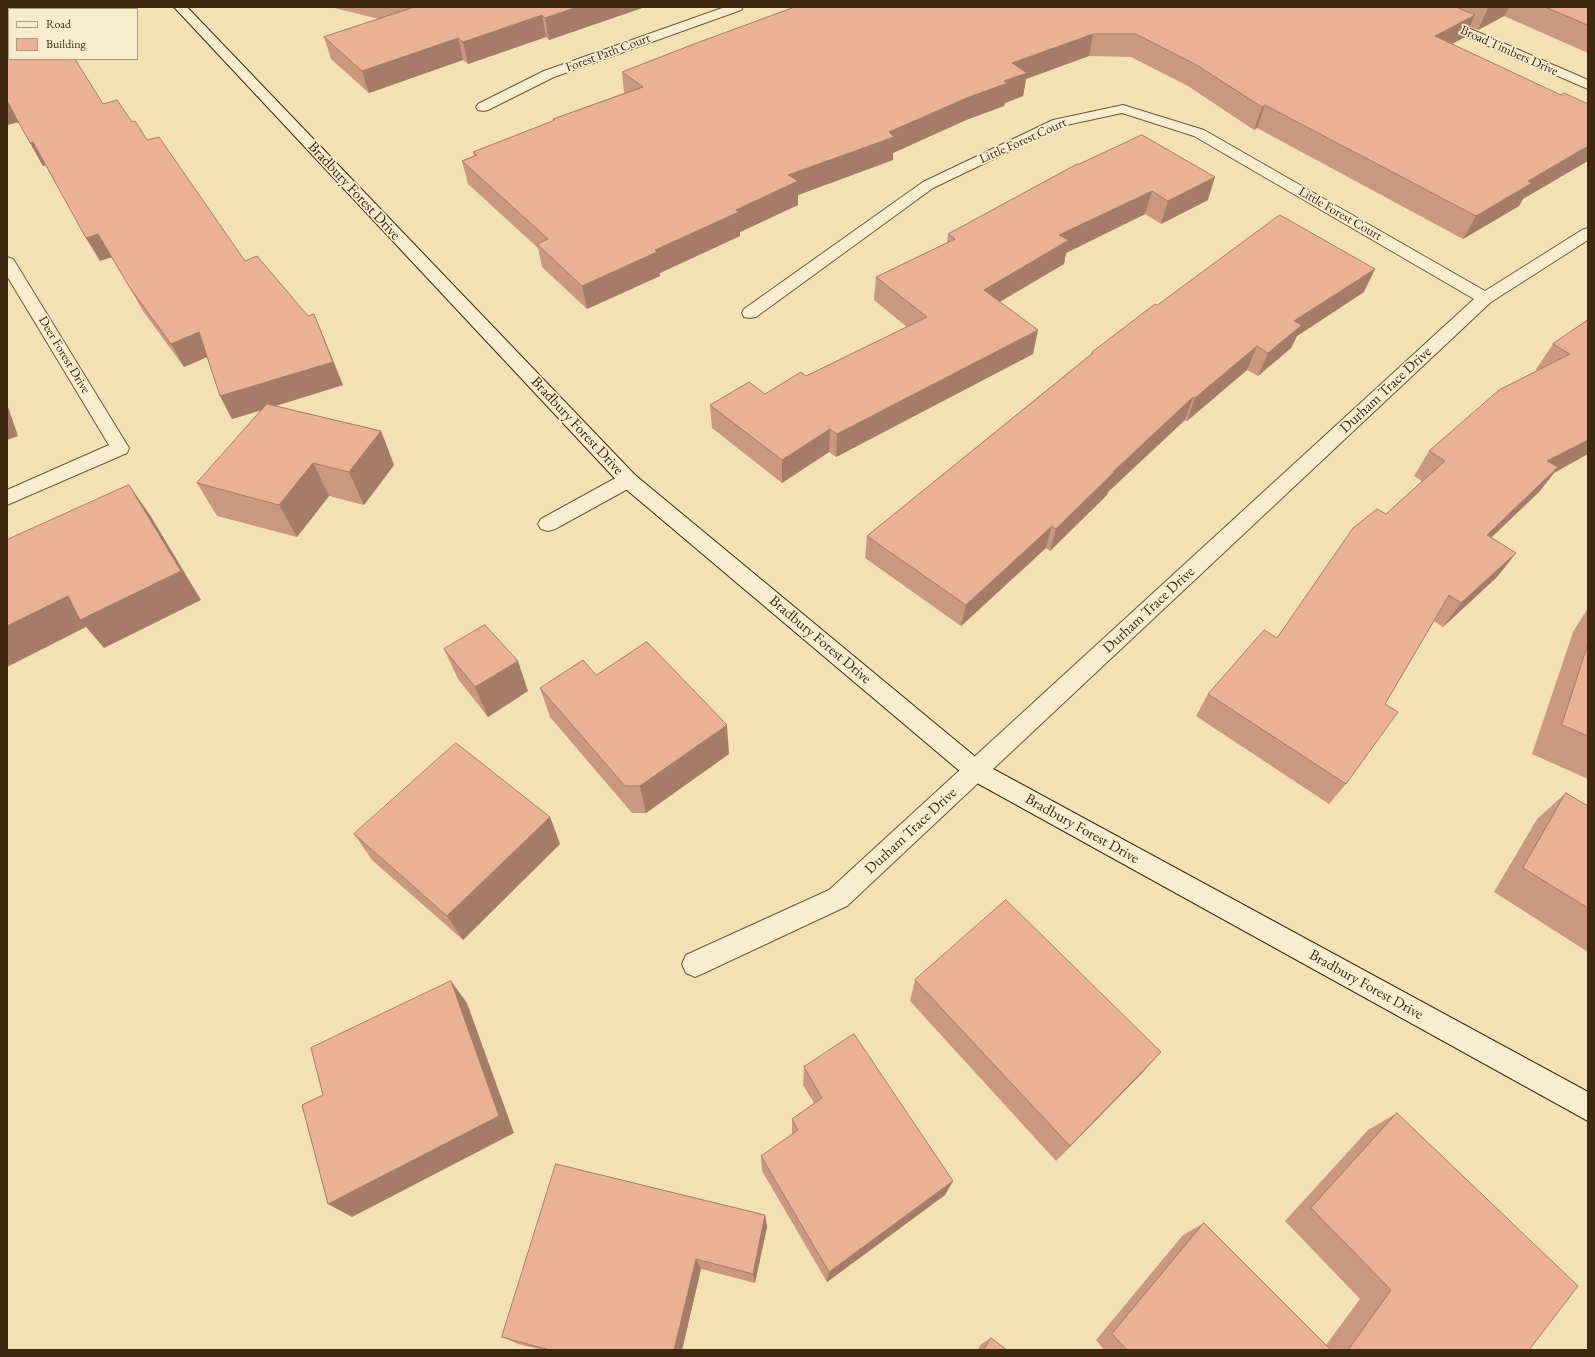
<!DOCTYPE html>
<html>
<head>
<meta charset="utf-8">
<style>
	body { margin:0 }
	#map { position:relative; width:1595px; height:1357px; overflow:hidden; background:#f3e1b4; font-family:"EB Garamond",serif }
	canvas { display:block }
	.frame { position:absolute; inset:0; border:8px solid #402712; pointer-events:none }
	.legend { position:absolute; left:8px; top:8px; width:130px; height:52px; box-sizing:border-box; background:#f7ecce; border:1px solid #ae9d83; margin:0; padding:5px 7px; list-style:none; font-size:12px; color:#402712 }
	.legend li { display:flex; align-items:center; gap:8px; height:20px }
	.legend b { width:20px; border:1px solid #ae9d83 }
</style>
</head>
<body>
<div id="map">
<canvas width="1595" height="1357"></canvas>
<div class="frame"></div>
<ul class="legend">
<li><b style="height:5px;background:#f7ecce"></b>Road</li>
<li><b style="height:11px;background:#ebb194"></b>Building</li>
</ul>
</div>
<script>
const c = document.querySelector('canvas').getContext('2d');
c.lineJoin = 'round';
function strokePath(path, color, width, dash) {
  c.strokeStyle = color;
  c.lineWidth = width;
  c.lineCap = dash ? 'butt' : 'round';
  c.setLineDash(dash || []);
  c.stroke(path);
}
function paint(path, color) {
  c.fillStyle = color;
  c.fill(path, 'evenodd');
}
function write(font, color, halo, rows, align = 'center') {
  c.font = font + ' "EB Garamond",serif';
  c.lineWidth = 3.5;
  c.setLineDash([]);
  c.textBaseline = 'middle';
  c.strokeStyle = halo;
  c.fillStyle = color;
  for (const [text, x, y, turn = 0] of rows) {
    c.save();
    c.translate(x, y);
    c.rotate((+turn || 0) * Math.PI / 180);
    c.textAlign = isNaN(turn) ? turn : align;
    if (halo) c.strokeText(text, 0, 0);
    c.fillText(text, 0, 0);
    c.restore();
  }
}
const street = new Path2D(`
	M725,7H743L741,10L554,77L488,110L483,111L478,110L476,107L478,104L544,71Z
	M1403,7H1420L1588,80V89L1405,10Z
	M1123,105L1204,130L1485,291L1582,230L1588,228V240L1491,302L847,906L704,973L695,977L686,973L682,964L686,955L829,890L1474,299L1194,136L1122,113L1062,126L933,188L756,317L750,318L744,317L742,313L744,309L923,182L1053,120Z
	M7,257L13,259L15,262L129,448L127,453L7,505V490L109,445L7,276Z
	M628,473L635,475L638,480L635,485L555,529L548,531L541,529L538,524L541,519L621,475Z`);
const secondary = new Path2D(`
	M174,7H187L635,475L984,764L1588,1092V1121L968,778L621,485Z`);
const wall = new Path2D(`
	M7,7L103,104L132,122L245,261L308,316L314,314L343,385L276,406L381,431L394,465L364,505L329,496L297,537L217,516L197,483L262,410L232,419L220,396L207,357L184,367L143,311L112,257L100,261L46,165L43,166L19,122L7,125Z
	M331,7H645L549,40L546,37L468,64L463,60L369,93L331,59L324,37L379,19Z
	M795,7H1588V53L1504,16L1478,30L1470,27L1465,37L1452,44L1523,199L1519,206L1463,239L1257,128L1254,130L1188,86L1131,57L1089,56L1026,79L1023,96L1005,103L1004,106L966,120L893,153V160L798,195V205L740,232V236L660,273V276L587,309L542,267L538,248L468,184L462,161L474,156L473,152L553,121V119L624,93L622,72Z
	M1079,164L1208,200L1161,224L1145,214L1066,253L1064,264L1000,302L1033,354L836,457L829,452L782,483L712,428L710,405L765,394L806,376L907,327L874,300L876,277L947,243L948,234Z
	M1364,292L1297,336L1291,348L1258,376L1247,370L1187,421L1185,420L1108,492L1107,495L1050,551L1046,548L961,626L865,558L867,536L1091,354L1092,352L1157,305Z
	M1588,320L1554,473L1539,492L1491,537L1516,553L1497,577L1443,627L1434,621L1385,704L1346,784L1329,804L1196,716L1208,694L1277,638L1386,514L1422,481L1414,476L1429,451L1537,370L1536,369L1553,344Z
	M1588,608V779L1532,754L1573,632Z
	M444,649L528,691L488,717L458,679Z
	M596,675L729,754L646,813H632L550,717L540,688Z
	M1566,793L1588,806V952L1494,892L1537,819Z
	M550,817L560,844L463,940L372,860L354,834Z
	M915,980L1144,1071L1056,1161L910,1001Z
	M804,1067L953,1181L945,1195L827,1282L762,1171L761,1156L792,1135V1119L814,1103L803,1085Z
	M1397,1113L1529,1350H1104L1096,1340L1183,1235L1204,1223L1326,1345L1360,1299L1285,1221L1368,1130Z
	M765,1215L767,1227L755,1283L701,1269L682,1350H542L518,1344L502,1337Z
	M991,1338L1007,1350H978L981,1344Z`);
const shadedWall = new Path2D(`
	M578,7H645L549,40L545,18Z
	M1491,7H1509L1504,16L1478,30L1488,8Z
	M542,15L546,37L468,64L463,42Z
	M1475,15L1465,37L1425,58L1435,36Z
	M1093,34L1089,56L1026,79L1023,96L1005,103L1004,106L966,120L893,153V160L798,195V205L740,232V236L660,273V276L587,309L582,286L736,210L788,175L1004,81L1012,63Z
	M458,38L463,60L369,93L362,71Z
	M7,101L19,122L7,125Z
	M1265,105L1257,128L1254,130L1262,107Z
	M33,142L46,165L43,166L30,143Z
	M1588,146V161L1523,199L1519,206L1463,239L1476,216L1528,181Z
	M1215,177L1208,200L1161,224L1168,201Z
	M1152,191L1145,214L1066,253L1064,264L980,313L984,290L1059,235Z
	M98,234L112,257L100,261L86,238Z
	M1375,269L1364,292L1297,336L1291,348L1258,376L1268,353L1294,321Z
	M314,314L343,385L232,419L220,396Z
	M1038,330L1033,354L836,457L837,434Z
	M199,332L212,355L184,367L171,344Z
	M1257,346L1247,370L1187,421L1195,398Z
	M1193,397L1185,420L1108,492L1107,495L1050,551L1056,529L1113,472Z
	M7,404L18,436L7,440Z
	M830,429L829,452L782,483V460Z
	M381,431L394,465L364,505L349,472Z
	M1588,440V454L1554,473L1539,492L1469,559L1487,535L1547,461Z
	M313,463L329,496L297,537L279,505Z
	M129,485L150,515L201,600L104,648L86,627L7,667V626Z
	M1052,526L1046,548L961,626L966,605Z
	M1516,553L1497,577L1443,627L1461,603Z
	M518,661L528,691L488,717L475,687Z
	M727,725L729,754L646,813L640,786Z
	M550,817L560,844L463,940L447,916Z
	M451,981L467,1003L514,1133L352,1217L328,1204Z
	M1161,1052L1144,1071L1056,1161L1070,1146Z
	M953,1181L945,1195L827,1282L829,1272Z
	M765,1215L767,1227L755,1283L753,1274Z
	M696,1259L701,1269L682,1350H674Z`);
const building = new Path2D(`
	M7,7H39L41,9H9V59H75L103,104L117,100L132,122L135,121L147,140L159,137L245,261L257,256L308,316L314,314L333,362L220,396L199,332L171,344L130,288L98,234L86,238L33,142L30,143L7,101Z
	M415,7H578L545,18L542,15L463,42L458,38L362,71L324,37Z
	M795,7H1456L1475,15L1435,36L1561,95L1564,93L1588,104V146L1528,181L1532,183L1476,216L1265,105L1262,107L1195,64L1136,34H1093L1012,63L1027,73L1004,81L1008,83L969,97L889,132L894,137L788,175L798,181L736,210L739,212L655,250L657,252L582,286L537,244L548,239L462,161L477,155L473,152L555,120L553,119L643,87L622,72L694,44Z
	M1546,7H1588V25Z
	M1142,135L1215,177L1168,201L1152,191L1059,235L1069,240L984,290L1038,330L837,434L830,429L782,460L710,405L749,382L765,394L801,372L806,376L927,317L876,277L955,239L948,234L1077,164H1079Z
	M1280,215L1375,269L1294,321L1302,325L1268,353L1257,346L1195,398L1193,397L1113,472H1114L1056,529L1052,526L966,605L867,536L1093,353L1092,352L1155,304L1157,305Z
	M1588,320V440L1547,461L1558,467L1487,535L1516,553L1461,603L1449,595L1385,704L1398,712L1346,784L1208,694L1264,630L1277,638L1353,528L1377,509L1386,514L1445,461L1429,451L1499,390L1570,354L1553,344Z
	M267,404L381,431L349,472L313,463L279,505L197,483Z
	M129,485L181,571L80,620L68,596L7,626V540Z
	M485,625L518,661L475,687L444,649Z
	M647,642L727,725L640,786H625L540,688L583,660L596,675Z
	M1588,644V736L1562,725Z
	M456,743L550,817L447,916L354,834Z
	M1566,793L1588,806V908L1523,868Z
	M1006,900L1161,1052L1070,1146L915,980Z
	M451,981L499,1116L328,1204L302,1105L323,1095L311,1048Z
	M854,1034L953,1181L829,1272L761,1156L798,1130L792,1119L822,1098L804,1067Z
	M1397,1113L1578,1286L1529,1350H1348L1391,1290L1311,1208Z
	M556,1164L765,1215L753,1274L696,1259L674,1350H550L502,1337Z
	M1204,1223L1331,1350H1127L1112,1334Z
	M991,1338L1007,1350H984Z`);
const farStreetnames = [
	["Broad Timbers Drive",1509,51,24],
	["Forest Path Court",608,53,-20],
	["Little Forest Court",1023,141,-24],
	["Little Forest Court",1340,214,30],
	["Deer Forest Drive",64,355,59]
];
const streetNames = [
	["Bradbury Forest Drive",354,191,47],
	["Durham Trace Drive",1386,390,-43],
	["Bradbury Forest Drive",577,426,47],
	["Durham Trace Drive",1149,610,-43],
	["Bradbury Forest Drive",820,640,40],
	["Bradbury Forest Drive",1082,829,29],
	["Durham Trace Drive",911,831,-43],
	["Bradbury Forest Drive",1366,985,29]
];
strokePath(street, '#6d563a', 2);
strokePath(secondary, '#402712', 2);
paint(street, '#f7ecce');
paint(secondary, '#f7ecce');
paint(wall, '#ca987f');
paint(shadedWall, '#a47c68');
paint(building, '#ebb194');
strokePath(building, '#a47c68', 1);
write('13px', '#402712', '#f7ecce', farStreetnames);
write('15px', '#402712', '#f7ecce', streetNames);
</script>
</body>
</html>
